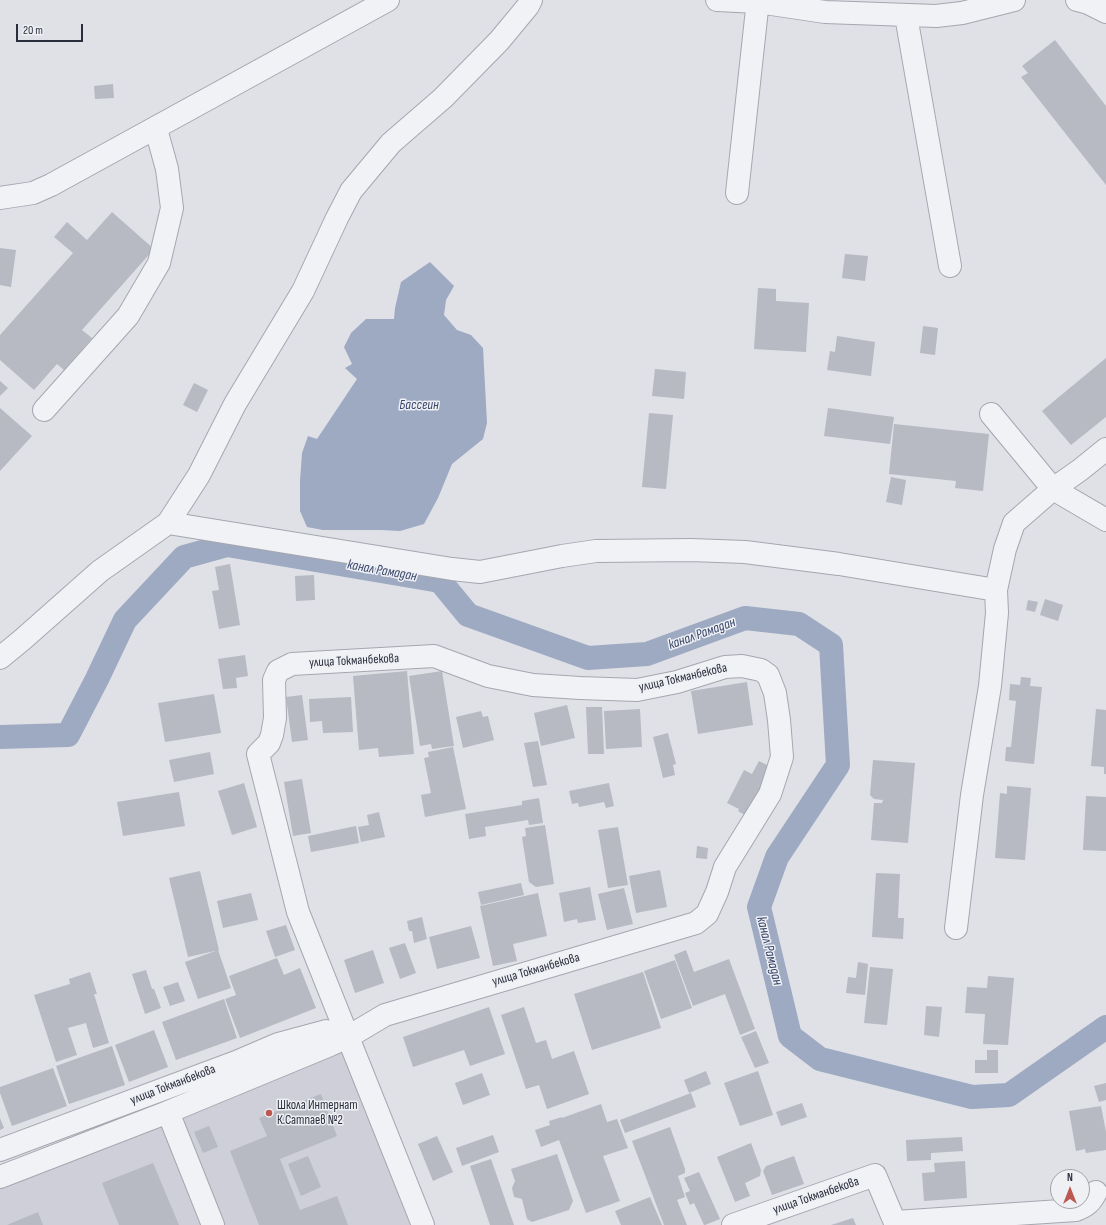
<!DOCTYPE html>
<html>
<head>
<meta charset="utf-8">
<style>
	body { margin:0 }
	#map { position:relative; width:1106px; height:1225px; overflow:hidden; background:#dfe1e7; font-family:"Sofia Sans Condensed",sans-serif }
	canvas { display:block }
	.north { position:absolute; left:1050px; top:1169px; width:40px; height:40px; box-sizing:border-box; background:#eef0f4; border:1px solid #a0a2aa; border-radius:50%; rotate:0deg; font-size:11px; font-weight:700; line-height:16px; text-align:center; color:#2a2d3c }
	.north::after { content:''; display:block; margin:auto; width:14px; height:18px; background:#bd5752; clip-path:polygon(50% 0,100% 100%,50% 72%,0 100%) }
	.scale { position:absolute; left:16px; top:24px; width:67px; height:18px; box-sizing:border-box; border:2px solid #2a2d3c; border-top:0; padding-left:5px; font-size:12px; line-height:14px; white-space:nowrap; color:#2a2d3c; -webkit-text-stroke:3px #eef0f4; paint-order:stroke }
</style>
</head>
<body>
<div id="map">
<canvas width="1106" height="1225"></canvas>
<div class="north">N</div>
<div class="scale">20 m</div>
</div>
<script>
const c = document.querySelector('canvas').getContext('2d');
c.lineJoin = 'round';
function paint(path, color) {
  c.fillStyle = color;
  c.fill(path, 'evenodd');
}
function strokePath(path, color, width, dash) {
  c.strokeStyle = color;
  c.lineWidth = width;
  c.lineCap = dash ? 'butt' : 'round';
  c.setLineDash(dash || []);
  c.stroke(path);
}
function write(font, color, halo, rows, align = 'center') {
  c.font = font + ' "Sofia Sans Condensed",sans-serif';
  c.lineWidth = 3;
  c.setLineDash([]);
  c.textBaseline = 'middle';
  c.strokeStyle = halo;
  c.fillStyle = color;
  for (const [text, x, y, turn = 0] of rows) {
    c.save();
    c.translate(x, y);
    c.rotate((+turn || 0) * Math.PI / 180);
    c.textAlign = isNaN(turn) ? turn : align;
    if (halo) c.strokeText(text, 0, 0);
    c.fillText(text, 0, 0);
    c.restore();
  }
}
const built = new Path2D(`
	M343,1047L410,1225H0V1178Z`);
const water = new Path2D(`
	M430,262L454,286L446,300L444,315L457,330L471,335L483,348L487,423L483,439L452,464L438,498L424,524L400,531L381,530H323L307,527L300,511V481L302,453L308,436L317,439L357,379L345,368L352,364L344,347L351,333L366,319H394L395,308L401,282Z`);
const canal = new Path2D(`
	M0,737L68,735L97,679L125,620L184,557L227,545L440,581L468,615L588,658L647,654L745,618L799,624L831,645L838,765L777,857L759,907L790,1036L820,1059L972,1097L1009,1095L1106,1027`);
const building = new Path2D(`
	M1055,40L1106,106V185L1021,77L1028,73L1022,66Z
	M113,84L114,98L95,99L94,86Z
	M112,212L154,249L82,330L92,338L64,370L57,364L34,390L0,360V335L73,253L54,237L67,222L87,240Z
	M0,248L16,250L11,287L0,285Z
	M845,254L868,256L865,281L842,278Z
	M758,288L776,289V301L809,303L806,352L754,349Z
	M923,326L938,328L935,355L920,353Z
	M837,336L875,342L871,376L827,370L830,351L835,352Z
	M1106,358V417L1071,445L1042,411Z
	M655,369L686,372L684,399L652,396Z
	M0,381L8,388L0,396Z
	M194,383L208,390L197,412L183,405Z
	M0,408L32,436L0,471Z
	M828,408L894,417L890,444L824,436Z
	M649,413L673,415L666,489L642,487Z
	M894,424L989,434L983,491L955,488L956,481L889,474Z
	M891,477L906,480L902,505L886,502Z
	M230,564L240,625L219,629L212,591L219,590L215,567Z
	M314,575L315,600L296,601L295,576Z
	M1045,599L1063,605L1058,621L1040,615Z
	M1028,600L1038,602L1035,612L1026,610Z
	M245,655L248,676L236,678L237,688L223,689L218,659Z
	M407,671L414,754L379,757L378,748L359,750L353,676Z
	M442,671L454,746L432,749L431,744L420,746L409,676Z
	M1021,677L1031,678L1030,686L1042,687L1034,764L1005,761L1006,747H1011L1016,701L1009,700L1010,684L1020,685Z
	M747,682L753,725L698,734L691,691Z
	M214,694L221,733L165,742L158,703Z
	M302,695L308,740L292,742L286,697Z
	M351,697L353,732L323,733L322,721L310,722L309,699Z
	M567,705L575,738L541,746L534,713Z
	M586,707H602L604,754H588Z
	M640,709L642,747L606,749L604,711Z
	M1096,709L1106,710V774H1104V767L1091,766Z
	M481,711L483,717L488,716L494,740L463,748L456,717Z
	M668,733L676,764L673,765L675,775L663,778L653,737Z
	M538,741L547,785L533,787L524,743Z
	M453,747L466,809L425,817L421,795L431,793L424,758L429,757L428,752Z
	M210,752L214,774L174,782L169,760Z
	M873,760L915,763L908,843L871,840L874,803H882L883,800L874,799L870,795Z
	M759,761L773,768L748,817L738,811L739,809L727,803L744,770L752,774Z
	M302,779L311,833L293,836L284,782Z
	M244,783L257,827L232,835L218,791Z
	M609,783L614,806L606,808L604,802L579,807L578,803L572,804L569,791Z
	M1007,786L1031,788L1025,860L995,858L1000,793L1007,794Z
	M179,792L185,826L123,836L117,802Z
	M1086,796L1106,797V851L1083,850Z
	M539,798L543,823L529,825L528,820L485,827L486,836L469,839L465,814L522,805V801Z
	M379,812L385,837L361,842L358,827L369,825L367,815Z
	M545,825L554,884L536,887L529,882L522,837L526,836L525,828Z
	M356,826L359,843L311,852L308,836Z
	M618,827L628,885L608,888L598,830Z
	M697,846L708,848L707,859L696,858Z
	M660,870L667,907L636,913L629,876Z
	M200,871L219,950L188,957L169,878Z
	M876,873L900,874L898,918H904L903,939L872,937Z
	M521,883L524,895L481,905L478,892Z
	M590,887L596,920L578,923L577,919L564,922L559,893Z
	M624,888L633,924L607,930L598,894Z
	M251,893L258,920L223,928L217,901Z
	M538,893L547,936L513,944L517,961L493,966L480,906Z
	M422,917L427,939L414,943L412,931H409L407,921Z
	M286,925L295,950L275,957L266,931Z
	M471,926L480,958L437,969L429,937Z
	M405,943L416,973L400,979L389,948Z
	M218,950L231,988L198,999L185,962Z
	M373,950L384,983L355,993L344,960Z
	M686,950L694,972L729,959L755,1029L740,1035L725,994L693,1006L674,955Z
	M277,958L284,975L300,968L316,1008L240,1038L225,999L236,995L229,976Z
	M675,960L692,1008L661,1019L644,971Z
	M858,962L868,964L865,995L846,993L848,977L856,978Z
	M870,967L893,969L887,1025L864,1023Z
	M146,970L152,989H154L161,1008L145,1014L132,974Z
	M90,972L97,994H94L109,1043L93,1048L86,1023L68,1028L77,1055L56,1062L34,995L70,984L69,979Z
	M643,972L661,1028L592,1050L574,994Z
	M988,976L1014,978L1008,1045L983,1044L985,1014L965,1013L967,987L987,988Z
	M178,982L185,1001L170,1006L163,987Z
	M224,999L237,1038L176,1060L162,1022Z
	M926,1006L942,1007L939,1037L924,1035Z
	M489,1007L505,1054L470,1066L464,1050L413,1067L403,1037Z
	M524,1007L536,1043L546,1040L552,1059L574,1051L589,1094L547,1109L539,1085L526,1089L501,1015Z
	M154,1030L168,1067L129,1082L115,1045Z
	M756,1031L769,1063L755,1068L741,1037Z
	M112,1046L125,1085L69,1104L56,1066Z
	M987,1050H998V1073H975V1060H987Z
	M53,1068L67,1106L12,1126L0,1093V1087Z
	M706,1071L711,1084L689,1093L684,1080Z
	M758,1071L773,1115L740,1126L724,1083Z
	M482,1073L490,1095L463,1105L455,1083Z
	M1106,1083V1100L1099,1102L1094,1086Z
	M691,1093L696,1107L625,1133L620,1120Z
	M321,1094L337,1136L280,1159L300,1210L337,1196L348,1225H259L230,1151L267,1136L259,1118Z
	M802,1103L807,1117L781,1126L776,1112Z
	M601,1104L607,1122L617,1119L628,1148L603,1156L620,1201L586,1213L559,1140L541,1147L535,1130L550,1125L549,1121L562,1117V1118Z
	M1101,1106L1106,1132V1150L1086,1153L1085,1149L1076,1151L1069,1111Z
	M0,1118L4,1128L0,1130Z
	M209,1126L218,1147L203,1153L194,1132Z
	M670,1127L685,1169V1173L678,1176L685,1197L677,1200L687,1225H664L632,1141Z
	M493,1135L499,1152L462,1166L456,1148Z
	M437,1136L453,1172L433,1181L418,1144Z
	M962,1137L963,1151L931,1153V1160L907,1161L906,1140Z
	M751,1143L761,1170L760,1176L745,1183L750,1196L735,1202L717,1157Z
	M557,1154L573,1201L569,1210L532,1222L527,1219L522,1199L514,1197L512,1188L515,1181L511,1169Z
	M308,1156L321,1187L301,1196L288,1164Z
	M794,1156L804,1184L772,1195L763,1171L766,1166Z
	M491,1159L514,1225H490L470,1166Z
	M965,1161L967,1198L924,1201L922,1173L935,1172L934,1163Z
	M153,1163L179,1225H119L102,1183Z
	M699,1172L720,1219L705,1225H704L694,1203L690,1205L685,1193L690,1191L684,1178Z
	M650,1197L662,1225H621L615,1211Z
	M38,1212L43,1225H7Z
	M853,1218L856,1225H831Z`);
const minor = new Path2D(`
	M717,0L758,2L825,12L936,16L962,13L1014,0
	M1077,0L1088,3L1106,12
	M906,16L950,266
	M737,193L758,0
	M0,198L33,193L51,185L388,0
	M44,410L128,316L159,263L172,208L167,169L156,129
	M991,414L1053,489L1106,520
	M168,523L452,569L480,572L562,556L596,551L691,550L745,552L839,564L996,590
	M0,658L22,640L100,571L168,523L199,475L235,404L303,291L337,218L351,191L391,143L443,98L499,41L528,6L531,0
	M956,928L972,795L990,686L997,613L996,590L1005,549L1014,523L1053,489L1080,470L1106,449
	M168,1112L213,1225
	M0,1150L236,1062L278,1044L326,1031L348,1037
	M0,1177L168,1112L330,1045L348,1037L385,1015L696,923L707,914L717,892L725,867L770,794L782,757L779,720L775,693L768,675L761,670L742,666L725,667L677,682L637,690L580,688L533,685L488,676L434,656L292,664L278,671L274,680L275,718L272,735L269,743L258,754L298,912L423,1225
	M895,1222L1076,1210C1087,1206 1091,1202 1096,1192
	M733,1225L875,1175L896,1225`);
const markers = [
	[269,1113,4,"#bd5752"]
];
const streetNames = [
	["улица Токманбекова",354,661,-3],
	["улица Токманбекова",683,678,-13],
	["улица Токманбекова",536,970,-16],
	["улица Токманбекова",173,1085,-21],
	["улица Токманбекова",816,1196,-19]
];
const poiNames = [
	["Школа Интернат",277,1106],
	["К.Сатпаев №2",277,1121]
];
const waterNames = [
	["Бассеин",419,405],
	["канал Рамадан",382,571,10],
	["канал Рамадан",702,634,-20],
	["канал Рамадан",769,951,76]
];
paint(built, '#cecfd8');
paint(water, '#9ea9c2');
strokePath(canal, '#9ea9c2', 24);
paint(building, '#b7b9c3');
strokePath(minor, '#a5a7b0', 24);
strokePath(minor, '#f1f2f5', 22);
for (const [x, y, r, color] of markers) {
  const dot = new Path2D();
  dot.arc(x, y, r, 0, 2 * Math.PI);
  c.fillStyle = color;
  c.fill(dot);
  strokePath(dot, '#eef0f4', 1.5);
}
write('13px', '#2a2d3c', '#eef0f4', streetNames);
write('13px', '#2a2d3c', '#eef0f4', poiNames, 'left');
write('italic 14px', '#39466b', '#eef0f4', waterNames);
</script>
</body>
</html>
